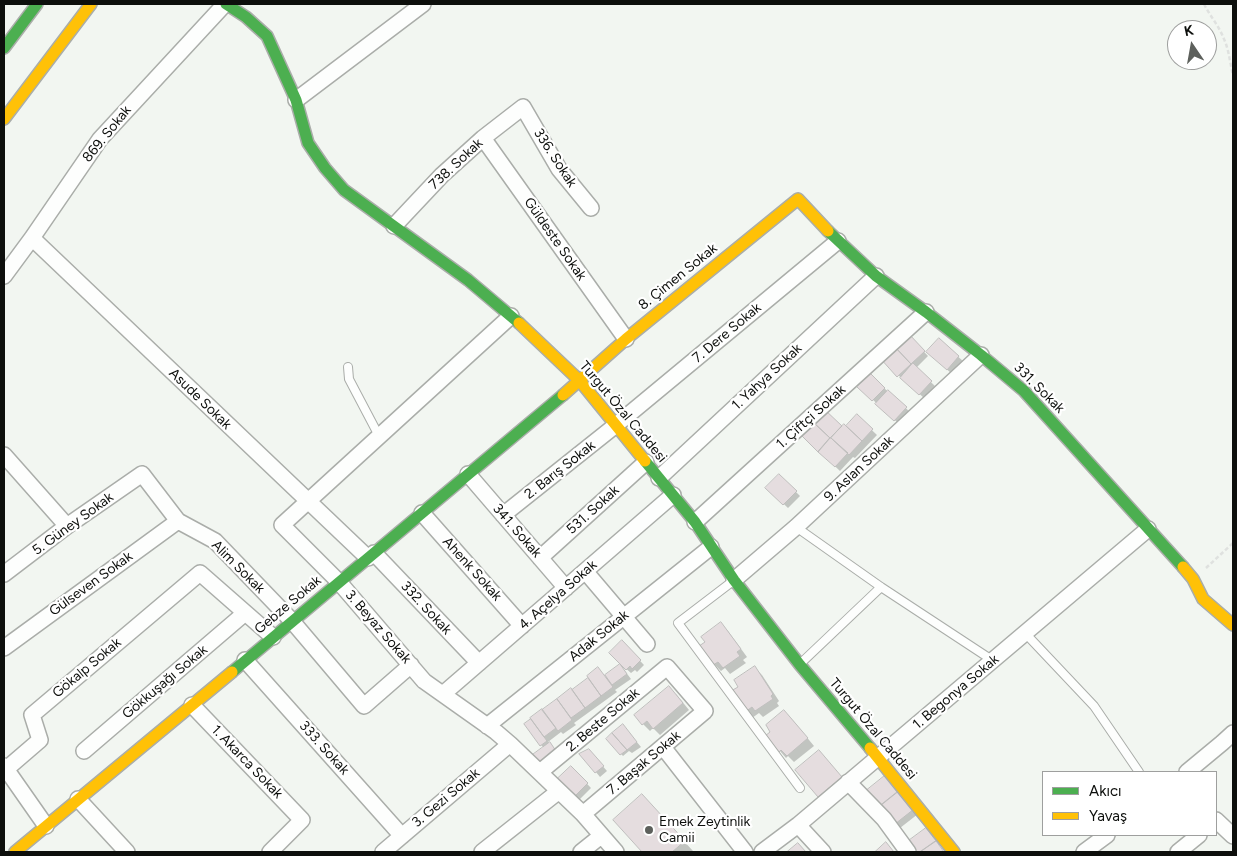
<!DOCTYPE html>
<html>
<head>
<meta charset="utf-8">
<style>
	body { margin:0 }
	#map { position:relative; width:1237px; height:856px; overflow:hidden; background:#f2f6f1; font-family:Figtree,sans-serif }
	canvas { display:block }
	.frame { position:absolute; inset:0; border:5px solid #0d0f0c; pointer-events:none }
	.legend { position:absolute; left:1042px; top:771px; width:175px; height:65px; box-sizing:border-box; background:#fff; border:1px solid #9e9f9e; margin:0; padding:6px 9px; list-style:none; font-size:15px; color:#0d0f0c }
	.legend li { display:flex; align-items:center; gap:10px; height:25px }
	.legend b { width:25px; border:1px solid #9e9f9e }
	.north { position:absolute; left:1167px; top:20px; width:50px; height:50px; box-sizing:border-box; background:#fff; border:1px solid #9e9f9e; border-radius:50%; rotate:348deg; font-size:14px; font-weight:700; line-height:20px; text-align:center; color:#0d0f0c }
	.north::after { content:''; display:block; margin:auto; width:18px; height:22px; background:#5d605c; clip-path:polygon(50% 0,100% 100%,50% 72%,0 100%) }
</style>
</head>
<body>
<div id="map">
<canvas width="1237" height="856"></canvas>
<div class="frame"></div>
<ul class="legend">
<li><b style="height:6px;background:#4caf50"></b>Akıcı</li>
<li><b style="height:6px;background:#ffc107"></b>Yavaş</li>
</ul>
<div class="north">K</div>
</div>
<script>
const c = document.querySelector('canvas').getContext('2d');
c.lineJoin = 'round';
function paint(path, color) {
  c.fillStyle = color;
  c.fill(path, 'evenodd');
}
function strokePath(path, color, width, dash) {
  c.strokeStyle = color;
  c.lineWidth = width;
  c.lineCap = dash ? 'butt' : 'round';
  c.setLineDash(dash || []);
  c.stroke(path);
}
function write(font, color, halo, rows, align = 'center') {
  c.font = font + ' Figtree,sans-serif';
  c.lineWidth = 4.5;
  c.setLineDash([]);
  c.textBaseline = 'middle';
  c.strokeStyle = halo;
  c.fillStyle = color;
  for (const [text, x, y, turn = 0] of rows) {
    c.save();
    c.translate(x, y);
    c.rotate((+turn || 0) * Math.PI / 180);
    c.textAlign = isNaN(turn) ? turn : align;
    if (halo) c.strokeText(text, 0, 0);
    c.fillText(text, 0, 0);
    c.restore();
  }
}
const shadow = new Path2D(`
	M909,336L928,356L916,368L935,386L924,398L903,379V380L882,358Z
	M939,340L963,361L952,374L932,356Z
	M870,375L910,412L899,424L859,387Z
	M824,410L842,428H846L857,416L877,435L855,458L853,457L840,471L802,435Z
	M779,475L800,496L788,508L767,488Z
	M721,624L728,631L747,657L743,660L746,663L730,674L725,668L721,671L714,664Z
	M622,642L644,665L637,672L635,670L631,673L623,666L622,667L631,679L615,690L617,692L574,723L576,725L563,734L561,732L548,742L562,758L544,748L541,745L532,718L571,690L572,692L590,679L605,677L621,664Z
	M755,668L762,675L779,701L777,703L779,706L763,717L759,713L752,718L746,711L739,687Z
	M676,694L689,710L660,735L653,728L650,731L643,724Z
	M791,718L814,746L794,762L788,756L786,758L780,751Z
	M627,730L641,747L632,753L629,751L623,756L607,739Z
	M581,754L593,755L607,771L600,777Z
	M825,758L847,784L826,803L819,796Z
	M571,767L591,788L577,802L556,781Z
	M869,790L918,814L900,828Z
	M651,805L693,851L691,852H644L615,820Z`);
const building = new Path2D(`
	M909,334L925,351L911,364L895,347Z
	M939,338L959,356L947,370L926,352Z
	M894,346L911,364L897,377L880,358Z
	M913,363L932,381L919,395L900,378Z
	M870,373L885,388L872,401L857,387Z
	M888,390L907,407L894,421L875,404Z
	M823,408L842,426L830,438L812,421Z
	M857,414L873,429L862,441L846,426Z
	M813,422L830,438L818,452L801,435Z
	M844,424L862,441L849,455L831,438Z
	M830,438H831L848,453L835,467L818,452Z
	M779,474L797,491L783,505L765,488Z
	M721,622L741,649L737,652L740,656L723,668L718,662L713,665L699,646L705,642L701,637Z
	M622,640L641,660L632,669L630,666L626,670L609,653Z
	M620,664L627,674L612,685L605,675Z
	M755,666L773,694L771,696L773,699L755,711L752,707L745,712L731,691L738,687L734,680Z
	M598,667L613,687L601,696L587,676Z
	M588,678L601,696L585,708L572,690Z
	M669,686L683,703L653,729L647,721L642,725L634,715Z
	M571,688L585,708L571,718L557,699Z
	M557,699L572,720L558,731L542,710Z
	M542,709L556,728L544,737L530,718Z
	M784,710L808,738L787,756L781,750L779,752L765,736L770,732L766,725Z
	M531,719L547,741L540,746L524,724Z
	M623,724L637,742L627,750L612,733Z
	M612,733L627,750L620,755L606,739Z
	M550,742L558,754L539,768L531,756Z
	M589,749L604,766L595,773L579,754Z
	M819,750L842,777L818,797L795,770Z
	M571,766L588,783L572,799L555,781Z
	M887,774L900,790L880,806L867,790Z
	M900,790L914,809L895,824L880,806Z
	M642,794L685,841L672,852H642L613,820Z
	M926,828L936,841L920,852H914L907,842Z
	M936,841L944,852H920Z
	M886,842L894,852H875Z
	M798,843L806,852H787Z`);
const path = new Path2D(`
	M1204,4C1210,16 1219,26 1224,39C1229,50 1230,63 1233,75
	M1206,568L1233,543`);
const lane = new Path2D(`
	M348,367L349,379L379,436
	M796,527L881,587L992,660
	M733,581L678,623L800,788
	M1025,633L1094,706L1139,772
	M801,663L881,587`);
const street = new Path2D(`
	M296,100L423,4
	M483,138L626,339
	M394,226L442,175L483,138L523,107L559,169L591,208
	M32,238L368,558
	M4,276L32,238L100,139L225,4
	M511,316L282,525L339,582L424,681L496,732L510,744L583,814L616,852
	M4,455L67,526
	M468,474L566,588
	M659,478L876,276
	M422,513L522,626
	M503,515L616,425L838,241
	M695,522L926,312
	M374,553L479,663
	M540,558L646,462
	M585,571L647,644
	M4,574L67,526L142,474L178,521L215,541L292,621L364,706L411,665
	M734,580L796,527L981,355
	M4,648L178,521
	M245,660L402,836
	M443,694L673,495
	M192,705L302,820L270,852
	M487,726L711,547
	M663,747L745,852
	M84,751L245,613
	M4,766L46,826
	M4,771L40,740L32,715L200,573L273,637
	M540,772L667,667L705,711L583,814
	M1187,772L1222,743L1233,733
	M848,782L884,819L908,852
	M78,799L127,852
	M1216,820L1233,836
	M798,825L823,852
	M383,852L510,744
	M482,852L559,791
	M581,852L601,836
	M762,852L798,825L1148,529
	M1084,852L1107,835
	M1178,852L1199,835`);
const fast = new Path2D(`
	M226,4L246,17L267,36L296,100L308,143L325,168L344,190L468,280L519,323
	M4,48L37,4
	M828,231L876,276L926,312L981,355L1024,391L1183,567
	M645,461L695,522L734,580L800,665L870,748
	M232,672L563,395`);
const slow = new Path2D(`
	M4,119L91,4
	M519,323L580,381L645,461
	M563,395L626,339L798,199L828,231
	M1183,567L1193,579L1203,599L1233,625
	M870,748L954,852
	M15,852L232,672`);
const markers = [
	[649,830,5,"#5d605c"]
];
const streetNames = [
	["869. Sokak",107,134,-51],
	["336. Sokak",555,158,57],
	["738. Sokak",456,164,-43],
	["Güldeste Sokak",555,239,55],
	["8. Çimen Sokak",678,277,-39],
	["7. Dere Sokak",727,333,-40],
	["1. Yahya Sokak",767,377,-43],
	["331. Sokak",1039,388,45],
	["Asude Sokak",200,399,44],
	["Turgut Özal Caddesi",623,412,50],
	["1. Çiftçi Sokak",811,417,-42],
	["9. Aslan Sokak",859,469,-43],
	["2. Barış Sokak",560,470,-38],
	["531. Sokak",593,510,-42],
	["5. Güney Sokak",73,524,-36],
	["341. Sokak",517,531,49],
	["Alim Sokak",238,567,45],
	["Ahenk Sokak",472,569,48],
	["Gülseven Sokak",91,584,-36],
	["4. Açelya Sokak",558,595,-41],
	["Gebze Sokak",288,605,-40],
	["332. Sokak",426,608,47],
	["3. Beyaz Sokak",378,627,49],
	["Adak Sokak",599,636,-39],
	["Gökalp Sokak",87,668,-40],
	["Gökkuşağı Sokak",165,682,-40],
	["1. Begonya Sokak",956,692,-40],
	["2. Beste Sokak",603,720,-40],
	["Turgut Özal Caddesi",873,729,50],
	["333. Sokak",324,748,48],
	["1. Akarca Sokak",247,762,46],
	["7. Başak Sokak",644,763,-40],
	["3. Gezi Sokak",446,798,-40]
];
const poiNames = [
	["Emek Zeytinlik",659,822],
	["Camii",659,838]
];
paint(shadow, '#0003');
paint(building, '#e5dddf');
strokePath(building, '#bfbebd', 1);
strokePath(lane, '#aaada9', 10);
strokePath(street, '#aaada9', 18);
strokePath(fast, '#aaada9', 14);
strokePath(slow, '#aaada9', 14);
strokePath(path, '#dfe1df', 2.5, [4, 2.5]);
strokePath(lane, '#fdfefd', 8);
strokePath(street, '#fdfefd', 15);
strokePath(fast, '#4caf50', 11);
strokePath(slow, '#ffc107', 11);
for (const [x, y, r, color] of markers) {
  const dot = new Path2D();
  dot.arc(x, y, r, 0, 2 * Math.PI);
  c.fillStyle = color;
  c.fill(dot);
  strokePath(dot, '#fff', 2);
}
write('14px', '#0d0f0c', '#fff', streetNames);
write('14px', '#0d0f0c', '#fff', poiNames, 'left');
</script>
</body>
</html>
